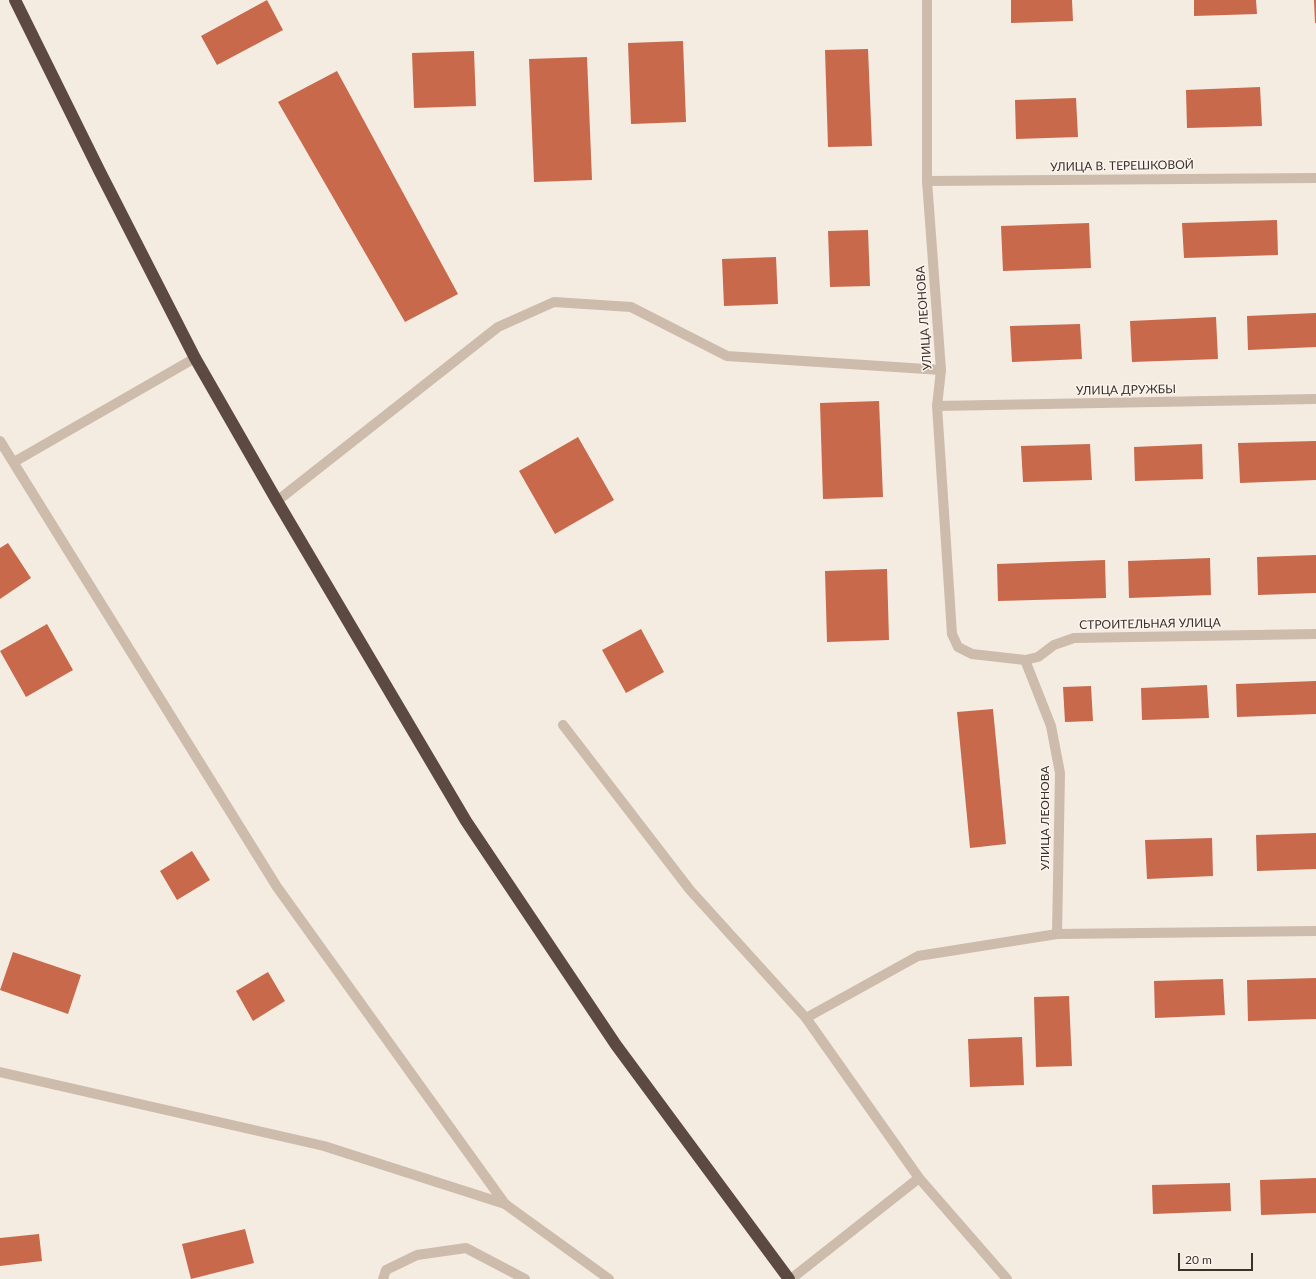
<!DOCTYPE html>
<html>
<head>
<meta charset="utf-8">
<style>
	body { margin:0 }
	#map { position:relative; width:1316px; height:1279px; overflow:hidden; background:#f4ebe1; font-family:Lato,sans-serif }
	canvas { display:block }
	.scale { position:absolute; left:1178px; top:1253px; width:75px; height:18px; box-sizing:border-box; border:2px solid #3b302b; border-top:0; padding-left:5px; font-size:12px; line-height:14px; white-space:nowrap; color:#3b302b; -webkit-text-stroke:3px #fbf5ee; paint-order:stroke }
</style>
</head>
<body>
<div id="map">
<canvas width="1316" height="1279"></canvas>
<div class="scale">20 m</div>
</div>
<script>
const c = document.querySelector('canvas').getContext('2d');
c.lineJoin = 'round';
function paint(path, color) {
  c.fillStyle = color;
  c.fill(path, 'evenodd');
}
function strokePath(path, color, width, dash) {
  c.strokeStyle = color;
  c.lineWidth = width;
  c.lineCap = dash ? 'butt' : 'round';
  c.setLineDash(dash || []);
  c.stroke(path);
}
function write(font, color, halo, rows, align = 'center') {
  c.font = font + ' Lato,sans-serif';
  c.lineWidth = 3;
  c.setLineDash([]);
  c.textBaseline = 'middle';
  c.strokeStyle = halo;
  c.fillStyle = color;
  for (const [text, x, y, turn = 0] of rows) {
    c.save();
    c.translate(x, y);
    c.rotate((+turn || 0) * Math.PI / 180);
    c.textAlign = isNaN(turn) ? turn : align;
    if (halo) c.strokeText(text, 0, 0);
    c.fillText(text, 0, 0);
    c.restore();
  }
}
const building = new Path2D(`
	M267,0L283,30L217,65L201,36Z
	M1011,0H1072L1073,21L1011,23Z
	M1194,0H1256L1257,14L1194,16Z
	M1314,0H1316V23H1315Z
	M683,41L686,122L631,124L628,43Z
	M868,49L872,146L828,147L825,50Z
	M474,51L476,106L414,108L412,53Z
	M587,57L592,180L534,182L529,59Z
	M337,71L458,294L405,322L278,102Z
	M1260,87L1262,126L1187,128L1186,90Z
	M1076,98L1078,137L1016,139L1015,100Z
	M1277,220L1278,255L1184,258L1182,223Z
	M1089,223L1091,268L1003,271L1001,226Z
	M868,230L870,286L830,287L828,231Z
	M776,257L778,304L724,306L722,259Z
	M1316,313V347L1248,350L1247,316Z
	M1216,317L1218,359L1132,362L1130,321Z
	M1080,324L1082,359L1012,362L1010,326Z
	M879,401L883,497L823,499L820,403Z
	M578,437L614,500L555,534L519,471Z
	M1316,441V480L1240,483L1238,443Z
	M1090,444L1092,480L1023,482L1021,446Z
	M1202,444L1203,479L1135,481L1134,447Z
	M8,543L31,578L0,599V548Z
	M1316,555V593L1258,595L1257,557Z
	M1210,558L1211,595L1129,598L1128,561Z
	M1105,560L1106,598L998,601L997,564Z
	M887,569L889,640L827,642L825,571Z
	M47,624L73,670L26,697L0,651Z
	M641,629L664,672L626,693L602,650Z
	M1316,681V714L1237,717L1236,684Z
	M1207,685L1209,718L1142,720L1141,688Z
	M1091,686L1093,721L1065,722L1063,687Z
	M993,709L1006,844L970,848L957,712Z
	M1316,833V869L1257,871L1256,835Z
	M1212,838L1213,876L1147,879L1145,840Z
	M192,851L210,880L177,900L160,871Z
	M13,952L81,975L68,1014L0,990Z
	M268,972L285,1001L253,1021L236,991Z
	M1316,978V1019L1248,1021L1247,980Z
	M1223,979L1225,1015L1155,1018L1154,981Z
	M1069,996L1072,1066L1036,1067L1034,997Z
	M1022,1037L1024,1085L970,1087L968,1039Z
	M1316,1178V1213L1261,1215L1260,1180Z
	M1230,1183L1231,1211L1153,1214L1152,1185Z
	M245,1229L254,1263L191,1279L182,1244Z
	M39,1234L42,1261L0,1266V1238Z`);
const lane = new Path2D(`
	M0,441L277,887L505,1204
	M14,462L195,358
	M277,501L498,327L554,302L631,307L727,356L941,370
	M383,1279L386,1270L417,1255L466,1248L525,1279`);
const street = new Path2D(`
	M927,0V181L941,370L937,406L952,634L958,647L972,654L1025,660L1038,657L1054,645L1074,638L1316,634
	M927,181L1316,178
	M937,406L1316,399
	M1025,660L1051,726L1060,773L1057,934
	M563,725L690,890L806,1018L919,1178L1007,1279
	M806,1018L918,956L1057,934L1316,931
	M0,1072L324,1146L505,1204L609,1279
	M791,1279L919,1178`);
const highway = new Path2D(`
	M15,0L99,170L195,358L277,501L466,821L616,1045L789,1279`);
const streetNames = [
	["УЛИЦА В. ТЕРЕШКОВОЙ",1122,166,-1],
	["УЛИЦА ЛЕОНОВА",924,318,-94],
	["УЛИЦА ДРУЖБЫ",1126,390,-1],
	["СТРОИТЕЛЬНАЯ УЛИЦА",1150,624,-1],
	["УЛИЦА ЛЕОНОВА",1045,818,-90]
];
paint(building, '#c8694b');
strokePath(lane, '#cdbbac', 10);
strokePath(street, '#cdbbac', 10);
strokePath(highway, '#5c4a42', 12);
write('12px', '#3b302b', '#fbf5ee', streetNames);
</script>
</body>
</html>
